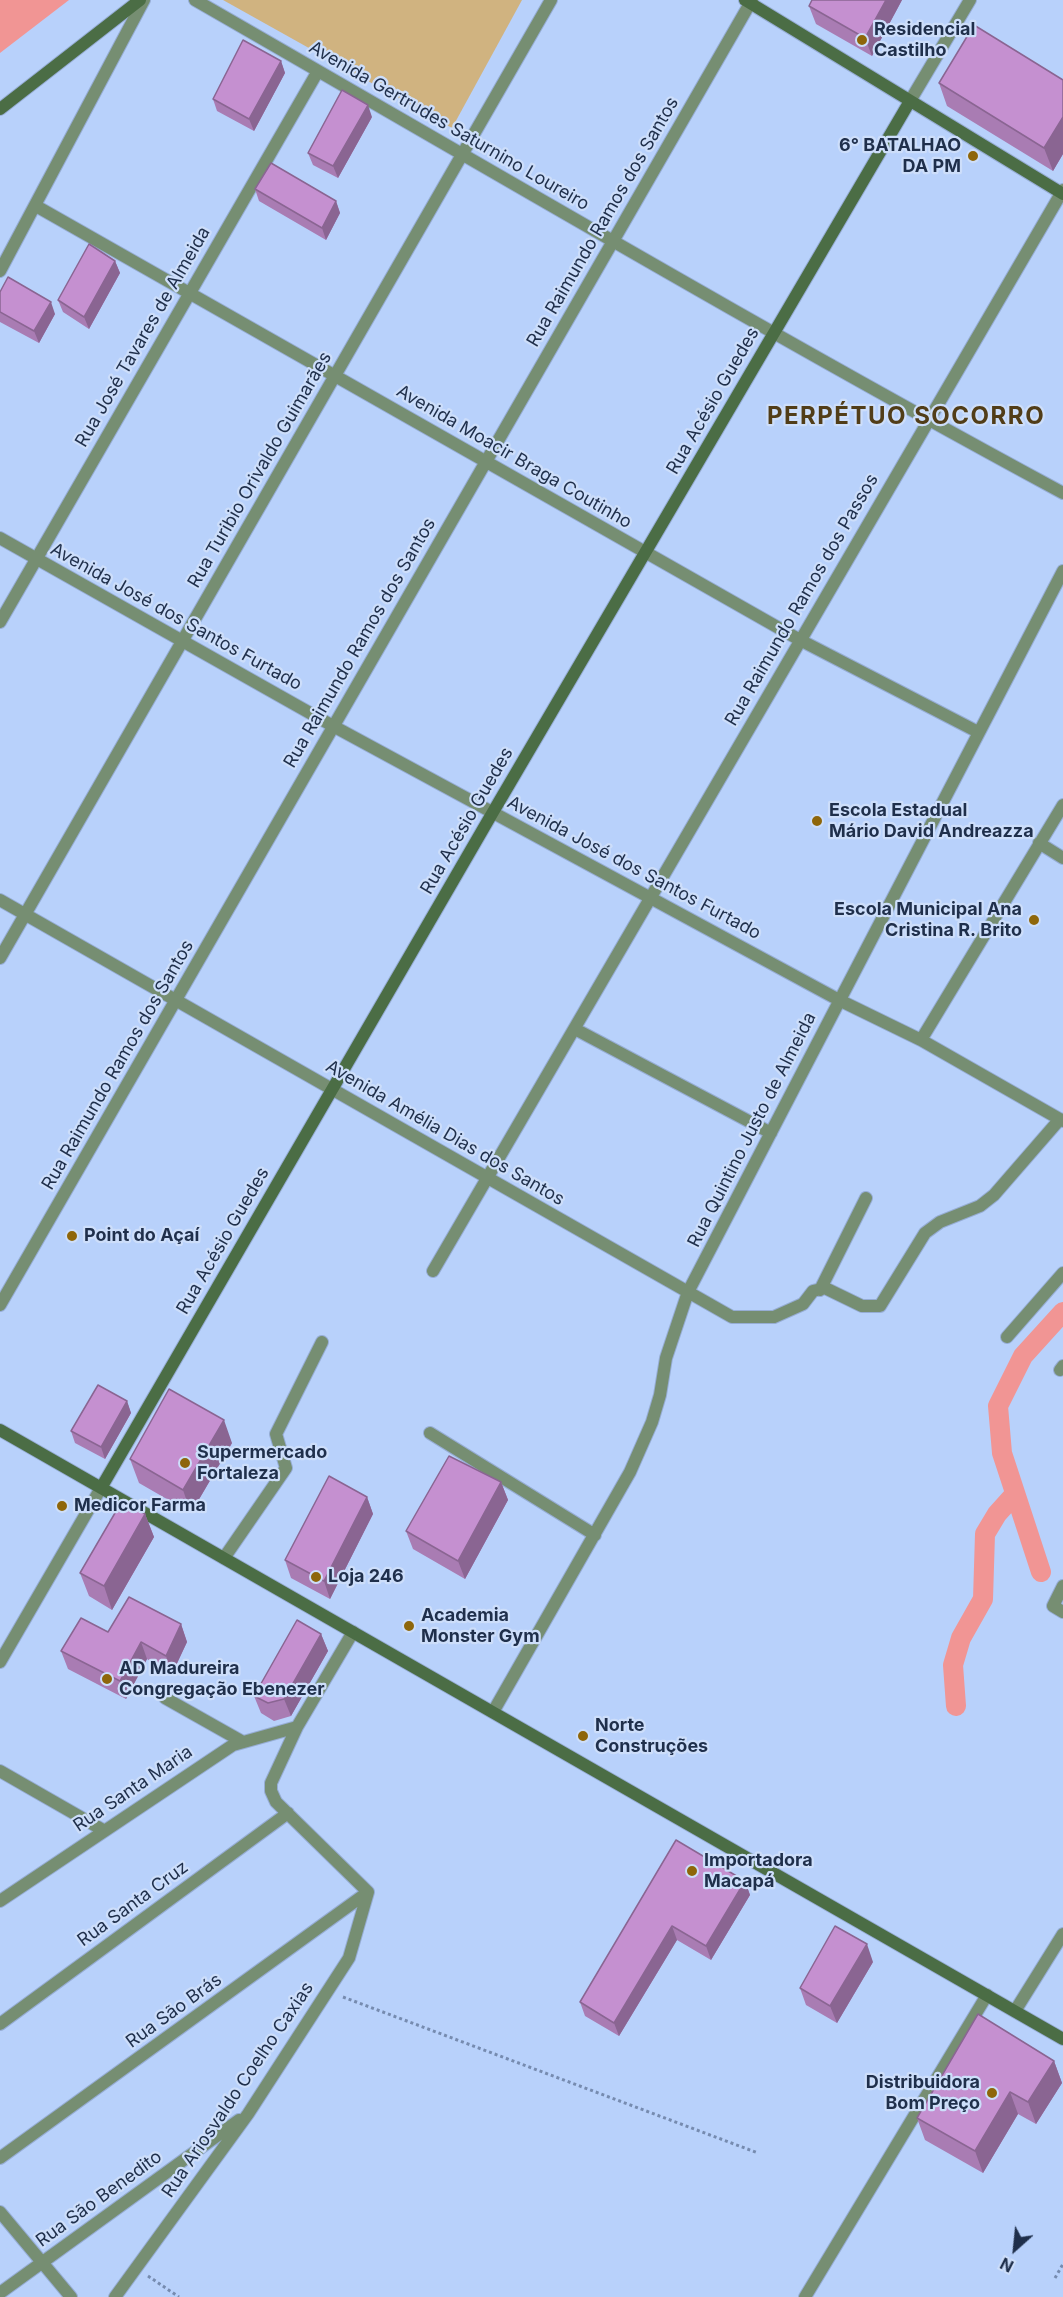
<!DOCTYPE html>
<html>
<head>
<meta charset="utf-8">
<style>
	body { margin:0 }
	#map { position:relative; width:1063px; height:2297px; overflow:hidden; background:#b8d1fb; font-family:Inter,sans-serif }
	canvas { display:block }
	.north { position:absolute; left:985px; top:2219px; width:60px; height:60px; -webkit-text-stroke:4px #cddefa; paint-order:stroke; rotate:207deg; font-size:16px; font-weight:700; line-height:24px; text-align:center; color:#1f2f4b }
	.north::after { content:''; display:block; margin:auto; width:21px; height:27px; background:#1f2f4b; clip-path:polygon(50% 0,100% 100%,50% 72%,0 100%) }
</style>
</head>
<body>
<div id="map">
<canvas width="1063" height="2297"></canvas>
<div class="north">N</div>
</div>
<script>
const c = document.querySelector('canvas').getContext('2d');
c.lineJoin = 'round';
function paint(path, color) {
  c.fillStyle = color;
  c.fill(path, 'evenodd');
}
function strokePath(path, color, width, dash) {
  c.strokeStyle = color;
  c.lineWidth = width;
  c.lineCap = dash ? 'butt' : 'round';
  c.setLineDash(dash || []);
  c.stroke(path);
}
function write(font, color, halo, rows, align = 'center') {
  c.font = font + ' Inter,sans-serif';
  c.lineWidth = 4.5;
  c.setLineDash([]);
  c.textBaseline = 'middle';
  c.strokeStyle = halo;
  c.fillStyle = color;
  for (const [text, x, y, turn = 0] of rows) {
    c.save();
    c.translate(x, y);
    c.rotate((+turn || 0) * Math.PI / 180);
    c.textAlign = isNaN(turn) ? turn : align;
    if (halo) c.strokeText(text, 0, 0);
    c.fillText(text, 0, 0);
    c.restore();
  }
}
const green = new Path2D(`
	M223,0H522L452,128Z`);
const water = new Path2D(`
	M0,0H69L0,53Z`);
const canal = new Path2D(`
	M1041,1572L1002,1453L998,1406L1023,1356L1063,1312
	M956,1706L953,1665L961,1638L983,1599L985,1534L997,1514L1015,1494`);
const path = new Path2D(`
	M343,1997L758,2153
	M148,2276L179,2297
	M1055,2278L1063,2264`);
const street = new Path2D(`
	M195,0C484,166 770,335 1063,493
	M910,101L970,0
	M36,206L800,640L978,732
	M0,271L144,0
	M0,538L333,726L839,1000L921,1040L1063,1121
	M0,622L318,71
	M1039,843L1063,858
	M0,900L732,1317H774L803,1304L813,1291L825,1288L862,1306H880L925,1233L940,1222L980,1206L994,1195L1060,1119
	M0,958L551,0
	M575,1029L771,1133
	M921,1040L1063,805
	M433,1271L1063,190
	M820,1290L866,1198
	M0,1305L752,0
	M1007,1337L1063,1273
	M1060,1370L1063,1366
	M430,1433L595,1535
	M224,1558L286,1468L276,1434L322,1342
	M1063,1586L1053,1606L1063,1612
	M353,1632L297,1727L271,1783V1791L276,1802L368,1892
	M0,1662L101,1488
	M165,1698L243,1742
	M493,1712L630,1472L652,1422L660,1395L666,1358L688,1292L1063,571
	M0,1771L103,1830
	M0,1901L233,1745L297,1727
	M1015,2011L1063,1934
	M0,2024L288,1813
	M0,2158L368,1892
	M0,2212L71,2297
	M0,2293L239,2120
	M115,2297L248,2114L349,1958L368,1892
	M805,2297L987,1995`);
const secondary = new Path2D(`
	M745,0L1063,194
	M0,109L140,0
	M0,1430L1063,2039
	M101,1488L493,812L910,101`);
const wall = new Path2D(`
	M902,0L872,56L816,24L809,6Z
	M281,61L285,73L254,131L217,111L213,99Z
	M1063,80V154L1053,171L947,106L939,83Z
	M372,117L338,178L313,165L308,153Z
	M255,189L336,201L340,213L326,240L259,201Z
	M115,261L120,273L89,329L63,312L58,300Z
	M0,292L55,314L39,343L0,322Z
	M127,1401L131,1413L105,1459L75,1443L71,1431Z
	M232,1443L191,1513L139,1483L130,1459Z
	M501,1482L508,1500L465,1579L413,1549L406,1531Z
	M367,1497L373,1514L330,1599L291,1578L285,1560Z
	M145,1514L154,1537L112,1610L89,1596L80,1573Z
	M181,1624L187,1642L172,1674L147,1659L126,1699L68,1669L61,1651L108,1632Z
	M321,1634L328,1651L291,1716L274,1721L261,1713L254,1696Z
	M676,1840L745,1881L750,1895L711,1960L677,1940L619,2036L585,2016L580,2002Z
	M873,1962L837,2023L806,2005L800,1988Z
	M1054,2061L1062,2083L1036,2124L1018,2114L983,2173L925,2140L917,2118Z`);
const shadedWall = new Path2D(`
	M886,0H902L872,56L865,38Z
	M281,61L285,73L254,131L249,119Z
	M368,105L372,117L338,178L333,166Z
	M1063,117V154L1053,171L1044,148Z
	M336,201L340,213L326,240L322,228Z
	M115,261L120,273L89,329L84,317Z
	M51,302L55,314L39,343L34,331Z
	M127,1401L131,1413L105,1459L101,1447Z
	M224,1420L232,1443L191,1513L183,1490Z
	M501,1482L508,1500L465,1579L458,1561Z
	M367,1497L373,1514L330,1599L324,1581Z
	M145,1514L154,1537L112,1610L104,1586Z
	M181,1624L187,1642L172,1674L166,1656Z
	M321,1634L328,1651L291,1716L284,1699Z
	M141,1642L147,1659L126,1699L120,1681Z
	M745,1881L750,1895L711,1960L706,1946Z
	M672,1926L677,1940L619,2036L614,2023Z
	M867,1944L873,1962L837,2023L830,2006Z
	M1054,2061L1062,2083L1036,2124L1028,2102Z
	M1010,2092L1018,2114L983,2173L975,2151Z`);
const building = new Path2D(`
	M812,0H886L865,38L809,6Z
	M974,25L1063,80V117L1044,148L939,83Z
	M243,40L281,61L249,119L213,99Z
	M342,90L368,105L333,166L308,153Z
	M271,163L336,201L322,228L255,189Z
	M89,244L115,261L84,317L58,300Z
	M8,277L51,302L34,331L0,312V292Z
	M98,1385L127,1401L101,1447L71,1431Z
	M169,1389L224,1420L183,1490L130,1459Z
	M449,1456L501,1482L458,1561L406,1531Z
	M329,1476L367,1497L324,1581L285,1560Z
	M122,1501L145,1514L104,1586L80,1573Z
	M129,1597L181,1624L166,1656L141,1642L120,1681L61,1651L81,1618L108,1632Z
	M297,1620L321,1634L284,1699L268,1703L254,1696Z
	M676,1840L745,1881L706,1946L672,1926L614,2023L580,2002Z
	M835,1926L867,1944L830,2006L800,1988Z
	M978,2014L1054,2061L1028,2102L1010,2092L975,2151L917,2118Z`);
const markers = [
	[862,40,6,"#8e660a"],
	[973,156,6,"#8e660a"],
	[817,821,6,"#8e660a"],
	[1034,920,6,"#8e660a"],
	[72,1236,6,"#8e660a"],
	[185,1463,6,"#8e660a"],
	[62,1506,6,"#8e660a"],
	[316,1577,6,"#8e660a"],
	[409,1626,6,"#8e660a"],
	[107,1679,6,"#8e660a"],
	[583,1736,6,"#8e660a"],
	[692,1871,6,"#8e660a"],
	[992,2093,6,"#8e660a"]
];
const poiNames = [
	["Residencial",874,30],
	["Castilho",874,51],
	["6° BATALHAO",961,146,"right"],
	["DA PM",961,167,"right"],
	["Escola Estadual",829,811],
	["Mário David Andreazza",829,832],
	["Escola Municipal Ana",1022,910,"right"],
	["Cristina R. Brito",1022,931,"right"],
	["Point do Açaí",84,1236],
	["Supermercado",197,1453],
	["Fortaleza",197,1474],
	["Medicor Farma",74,1506],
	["Loja 246",328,1577],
	["Academia",421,1616],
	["Monster Gym",421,1637],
	["AD Madureira",119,1669],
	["Congregação Ebenezer",119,1690],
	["Norte",595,1726],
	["Construções",595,1747],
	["Importadora",704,1861],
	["Macapá",704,1882],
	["Distribuidora",980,2083,"right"],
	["Bom Preço",980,2104,"right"]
];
const streetNames = [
	["Avenida Gertrudes Saturnino Loureiro",449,126,30],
	["Rua Raimundo Ramos dos Santos",603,222,-60],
	["Rua José Tavares de Almeida",143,337,-60],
	["Rua Acésio Guedes",713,401,-60],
	["Avenida Moacir Braga Coutinho",514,457,30],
	["Rua Turibio Orivaldo Guimarães",260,470,-60],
	["Rua Raimundo Ramos dos Passos",802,600,-60],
	["Avenida José dos Santos Furtado",176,617,29],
	["Rua Raimundo Ramos dos Santos",360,643,-60],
	["Rua Acésio Guedes",467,821,-60],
	["Avenida José dos Santos Furtado",634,868,28],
	["Rua Raimundo Ramos dos Santos",118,1065,-60],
	["Rua Quintino Justo de Almeida",752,1130,-63],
	["Avenida Amélia Dias dos Santos",445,1133,30],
	["Rua Acésio Guedes",223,1241,-60],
	["Rua Santa Maria",133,1789,-34],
	["Rua Santa Cruz",133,1904,-36],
	["Rua São Brás",174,2011,-36],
	["Rua Ariosvaldo Coelho Caxias",238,2090,-56],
	["Rua São Benedito",99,2199,-36]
];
const districtNames = [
	["PERPÉTUO SOCORRO",906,417]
];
paint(green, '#d0b380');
paint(water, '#f19594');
strokePath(canal, '#f19594', 20);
strokePath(street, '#96add4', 14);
strokePath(secondary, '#96add4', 14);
strokePath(path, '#768baf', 3, [3, 3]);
strokePath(street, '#768e72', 12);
strokePath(secondary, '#4b6d45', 12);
paint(wall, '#a97cb3');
paint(shadedWall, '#8a6592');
paint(building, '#c590d0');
strokePath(building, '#8a6592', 1.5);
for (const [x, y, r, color] of markers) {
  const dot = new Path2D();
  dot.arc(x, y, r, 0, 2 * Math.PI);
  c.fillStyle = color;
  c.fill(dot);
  strokePath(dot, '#cddefa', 2);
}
write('bold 18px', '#1f2f4b', '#cddefa', poiNames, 'left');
write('18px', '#1f2f4b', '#cddefa', streetNames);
c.letterSpacing = '1.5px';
write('bold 24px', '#513d18', '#cddefa', districtNames);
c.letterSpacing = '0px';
</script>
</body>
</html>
